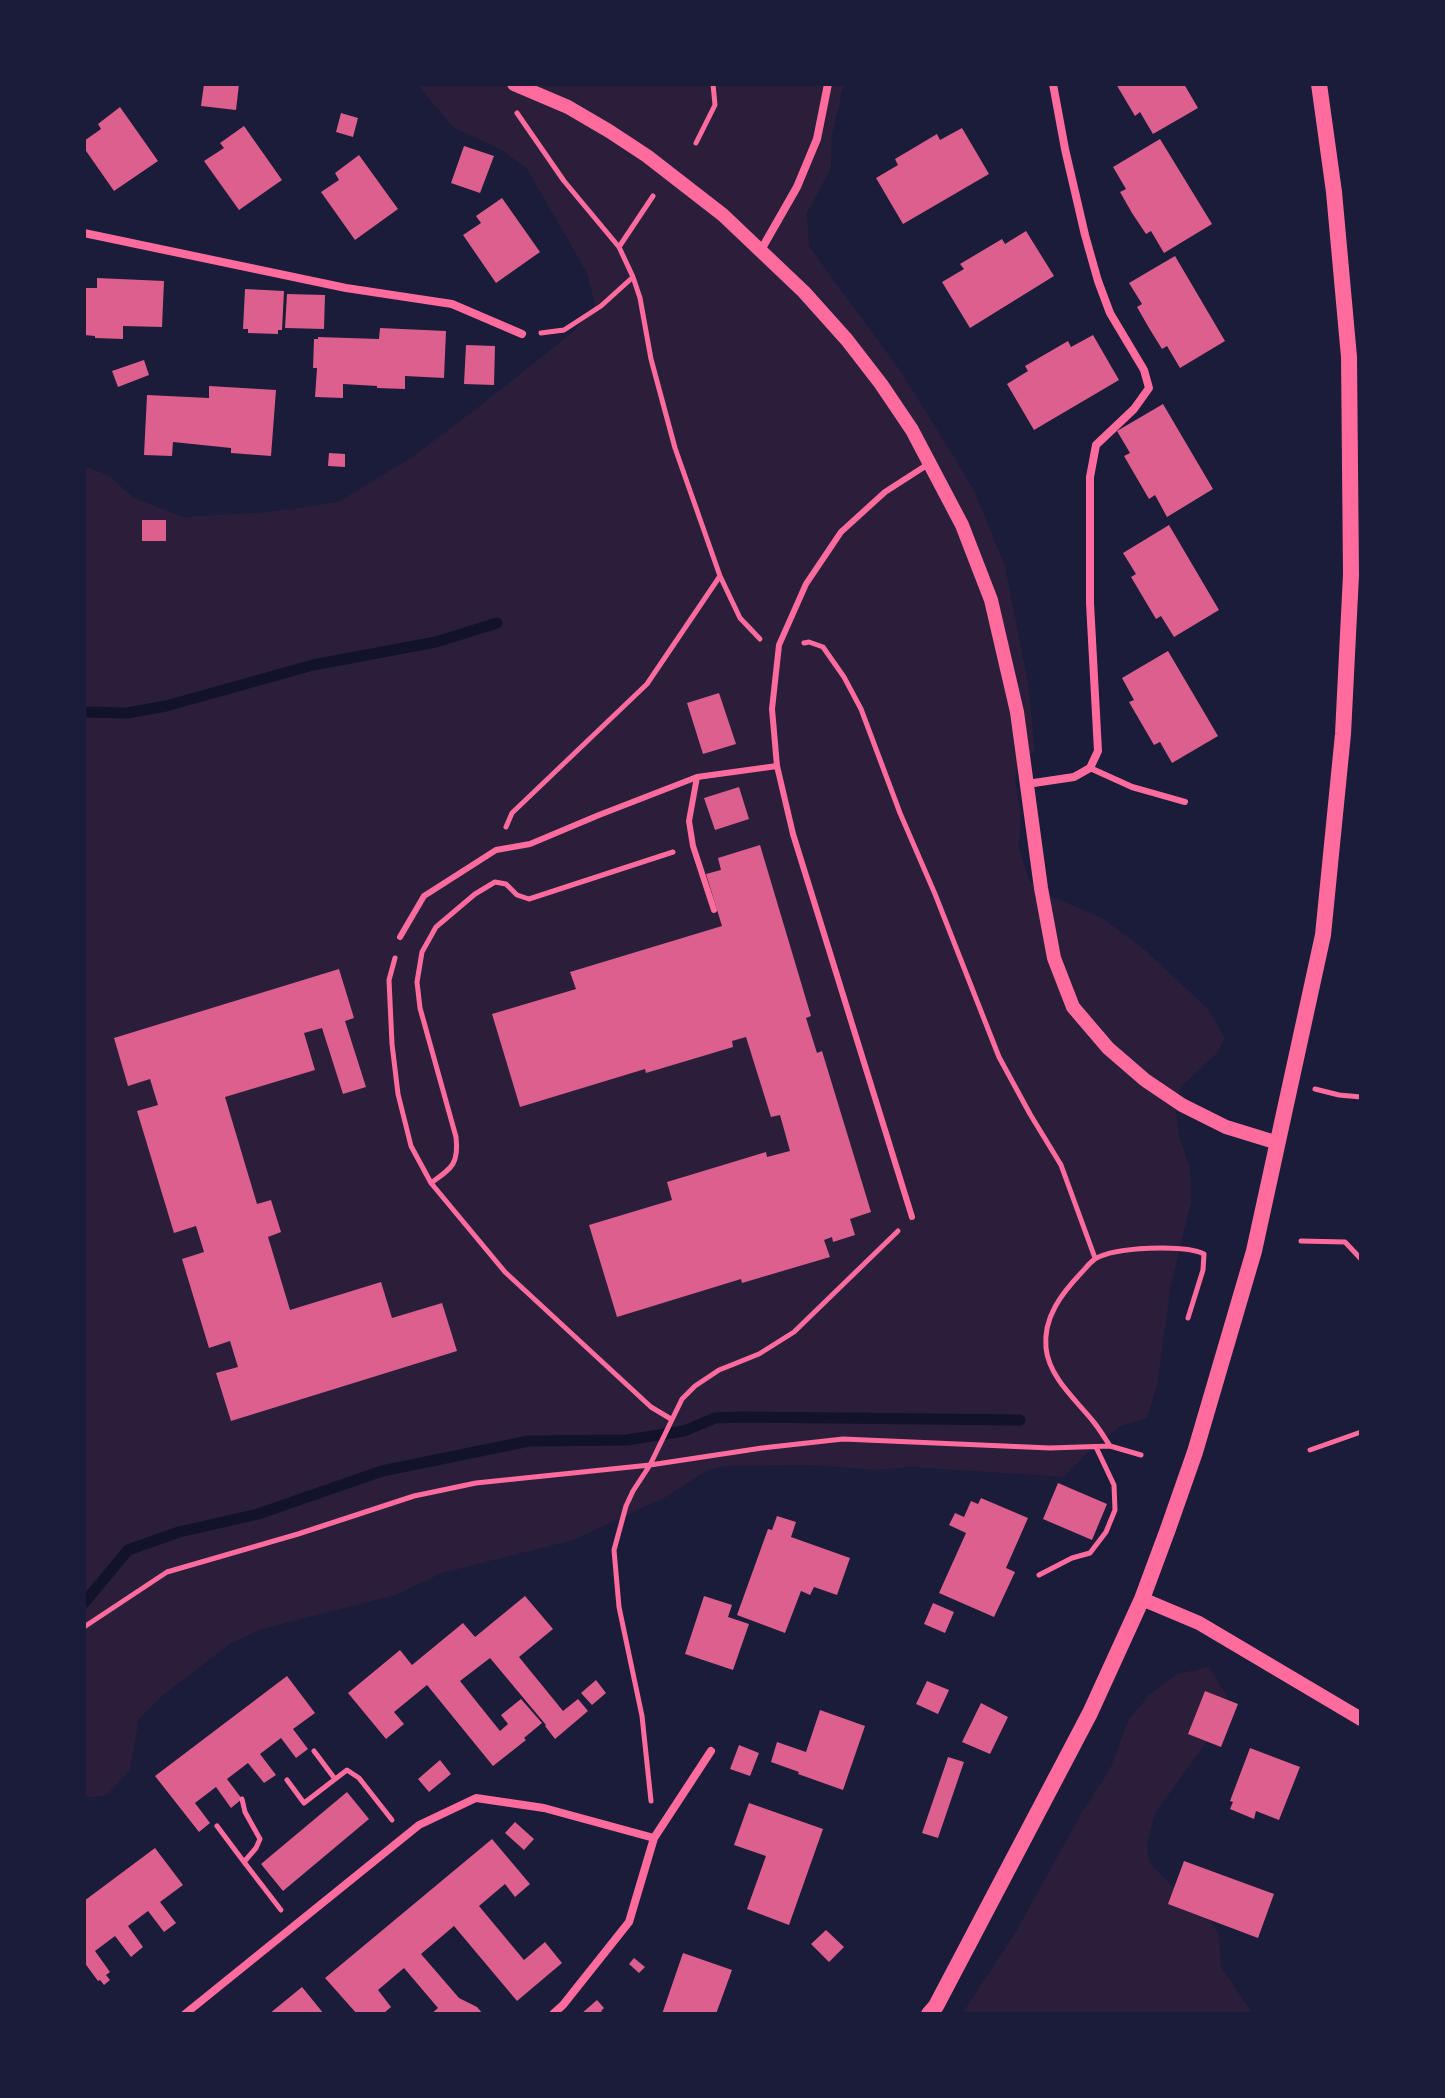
<!DOCTYPE html>
<html>
<head>
<meta charset="utf-8">
<style>
	body { margin:0 }
	#map { position:relative; width:1445px; height:2098px; overflow:hidden; background:#1b1b3a; font-family:Mulish,sans-serif }
	canvas { display:block }
	.frame { position:absolute; inset:0; border:86px solid #1b1b3a; pointer-events:none }
</style>
</head>
<body>
<div id="map">
<canvas width="1445" height="2098"></canvas>
<div class="frame"></div>
</div>
<script>
const c = document.querySelector('canvas').getContext('2d');
c.lineJoin = 'round';
function paint(path, color) {
  c.fillStyle = color;
  c.fill(path, 'evenodd');
}
function strokePath(path, color, width, dash) {
  c.strokeStyle = color;
  c.lineWidth = width;
  c.lineCap = dash ? 'butt' : 'round';
  c.setLineDash(dash || []);
  c.stroke(path);
}
const green = new Path2D(`
	M419,84H844L832,134L831,168L807,213L809,246L901,372L973,488L1005,566L1028,683L1035,751L1019,764L1015,780L1021,813L1019,848L1029,880L1041,892L1102,918L1145,950L1208,1009L1225,1038L1217,1053L1181,1087L1175,1103L1179,1136L1190,1168L1191,1202L1171,1285L1157,1386L1147,1418L1121,1426L1094,1446L1064,1477L911,1467L877,1470L809,1465L725,1466L708,1470L666,1497L573,1540L442,1573L396,1595L262,1629L231,1643L162,1696L139,1719L130,1770L107,1795L84,1798V466L108,475L134,498L183,517L269,512L338,502L412,457L481,405L574,331L595,305L587,273L527,169L500,149L454,128L421,89Z
	M1209,1667L1227,1696L1223,1713L1206,1743L1155,1813L1147,1845L1149,1862L1172,1886L1200,1906L1219,1934L1221,1967L1253,2014H962L1015,1933L1082,1812L1110,1769L1128,1721L1149,1695L1177,1674Z`);
const stream = new Path2D(`
	M84,712L127,713L166,706L313,665L436,642L497,623
	M84,1603L128,1550L179,1532L258,1514L382,1471L529,1441L627,1440L684,1431L715,1418L741,1417L1020,1420`);
const building = new Path2D(`
	M204,84H239L236,110L201,106Z
	M1116,84H1184L1198,108L1153,134L1140,112L1135,116Z
	M120,107L158,161L114,191L84,148V141L101,129L98,124Z
	M341,113L358,118L353,137L336,132Z
	M244,126L282,180L239,210L204,161L224,148L220,143Z
	M962,128L989,174L903,224L876,178L898,165L895,159L937,134L940,140Z
	M1160,139L1212,224L1164,253L1151,231L1146,234L1132,213L1120,192L1126,189L1113,167Z
	M464,146L494,156L480,193L451,183Z
	M359,155L398,209L355,240L321,192L339,180L335,173Z
	M502,198L540,252L496,283L463,235L481,223L476,216Z
	M1026,231L1054,276L970,328L942,282L964,269L960,264L1002,239L1005,244Z
	M1175,256L1225,341L1180,368L1167,346L1162,349L1149,328L1137,307L1142,304L1129,283Z
	M97,278L164,281L162,327L123,326V339L95,338V336L84,335V288H97Z
	M245,289L284,291L282,330H278V334L248,333V329H243Z
	M287,294L325,295L324,329L285,328Z
	M380,328L446,331L444,378L405,376V389L377,388V386L343,384V398L315,397L317,368H313L314,339H318V337L379,339Z
	M1093,335L1119,380L1034,430L1007,384L1028,371L1025,366L1068,341L1071,347Z
	M466,345L495,346L494,385L464,384Z
	M144,360L149,375L118,387L112,371Z
	M209,386L276,390L271,456L231,453V448L173,442L172,456L144,455L147,395L209,398Z
	M1163,404L1213,489L1167,517L1155,495L1149,499L1124,456L1130,453L1117,431Z
	M329,453L345,454V467L328,466Z
	M142,520H166V541H142Z
	M1169,525L1219,610L1174,637L1161,616L1156,619L1131,577L1136,574L1123,553Z
	M1168,651L1218,736L1172,763L1160,742L1154,745L1129,702L1134,700L1122,678Z
	M719,693L736,744L703,754L687,703Z
	M739,787L749,819L715,830L704,798Z
	M760,845L811,1016L806,1018L817,1053L822,1051L871,1212L850,1219L855,1235L833,1242L832,1237L824,1240L830,1257L742,1283L741,1279L617,1317L589,1225L672,1200L667,1182L766,1152L767,1157L790,1151L780,1115L771,1117L746,1037L732,1041L733,1047L646,1073L645,1069L520,1107L492,1014L576,989L570,972L722,926L706,874L721,870L718,858Z
	M339,969L354,1018L345,1021L366,1087L343,1094L322,1028L304,1033L315,1070L225,1097L257,1204L271,1200L281,1232L268,1237L290,1310L381,1282L392,1318L442,1303L457,1351L231,1421L216,1373L238,1367L230,1341L209,1348L182,1259L204,1252L196,1226L174,1233L137,1111L158,1105L150,1079L128,1086L114,1038Z
	M1058,1483L1107,1504L1092,1540L1043,1519Z
	M981,1498L1028,1518L1006,1568L1015,1572L994,1617L939,1593L966,1533L949,1525L955,1513L964,1517L971,1501L978,1504Z
	M777,1516L796,1522L791,1537L850,1558L837,1595L814,1587L810,1595L801,1591L785,1633L737,1615L768,1529L772,1530Z
	M525,1596L553,1629L519,1657L563,1711L578,1699L588,1711L555,1739L545,1726L546,1725L490,1658L460,1681L500,1731L508,1724L501,1715L521,1699L542,1723L524,1738L526,1740L493,1766L427,1685L394,1712L404,1724L386,1739L348,1693L400,1650L412,1665L463,1623L475,1637Z
	M704,1596L732,1605L728,1617L749,1624L733,1670L685,1654Z
	M933,1603L954,1612L945,1633L924,1624Z
	M287,1676L315,1713L293,1729L308,1749L296,1758L281,1738L260,1754L276,1775L264,1783L248,1763L227,1779L242,1799L231,1808L216,1787L195,1803L210,1823L199,1832L155,1776Z
	M596,1680L606,1693L592,1705L581,1693Z
	M927,1681L949,1690L938,1714L916,1704Z
	M1205,1691L1238,1704L1221,1747L1188,1734Z
	M981,1703L1008,1717L990,1754L962,1742Z
	M820,1710L865,1726L843,1790L798,1774L799,1772L771,1762L777,1742L806,1752Z
	M739,1745L759,1753L750,1776L730,1769Z
	M1250,1748L1300,1767L1279,1820L1256,1811L1254,1819L1230,1809L1233,1802L1230,1801Z
	M948,1757L964,1762L938,1838L922,1833Z
	M440,1760L451,1774L429,1792L418,1779Z
	M347,1792L369,1819L283,1891L261,1864Z
	M749,1803L823,1829L789,1925L747,1909L766,1856L734,1845Z
	M515,1822L534,1839L524,1850L505,1833Z
	M492,1839L530,1884L515,1897L505,1884L479,1906L524,1960L545,1942L562,1963L517,2001L454,1926L421,1954L459,1998L477,2007L483,2014H431L438,2008L404,1968L378,1990L391,2007L383,2014H357L325,1978Z
	M155,1848L183,1885L160,1902L176,1923L164,1932L148,1911L128,1926L143,1947L131,1957L115,1936L95,1951L110,1972L106,1975L110,1980L104,1985L100,1980L98,1981L84,1962V1901Z
	M1184,1861L1274,1894L1258,1938L1168,1904Z
	M826,1930L844,1947L829,1962L811,1944Z
	M683,1953L732,1970L716,2014H662Z
	M634,1958L645,1967L639,1973L629,1964Z
	M302,1987L324,2014H269Z
	M597,2000L604,2008L601,2011L604,2014H581Z`);
const path = new Path2D(`
	M696,143L715,105L713,84
	M619,247L653,196
	M541,333L564,330L601,306L633,277
	M720,576L740,618L760,639
	M804,643L809,642L823,647L844,677L861,709L900,813L935,894L999,1057L1030,1114L1061,1165L1095,1258
	M506,827L512,813L647,684L720,576L675,448L651,359L640,298L633,277L619,247L564,181L517,113
	M395,958L389,980L392,1044L398,1094L411,1146L431,1183L505,1272L651,1407L671,1419
	M1315,1089L1339,1095L1361,1097
	M431,1183C452,1168 459,1164 456,1137L420,1008L417,982L422,952L436,927L475,894L495,882L506,884L517,895L529,899L673,852
	M1301,1241L1345,1242L1361,1259
	M1110,1446C1104,1437 1099,1428 1092,1420C1075,1399 1049,1377 1046,1348C1043,1317 1062,1293 1082,1272C1086,1268 1090,1262 1095,1259C1114,1247 1184,1244 1204,1254L1203,1270L1188,1318
	M1310,1450L1361,1432
	M1039,1575L1072,1558L1090,1553L1106,1532L1115,1510L1114,1485L1096,1447
	M84,1627L167,1572L298,1534L414,1496L476,1483L650,1465L762,1448L843,1439L1050,1448L1110,1446L1141,1455
	M314,1751L335,1779
	M287,1780L304,1803L347,1770L359,1778L392,1820
	M242,1799L245,1812L260,1839L256,1848L244,1862L281,1910
	M651,1801L642,1716L619,1607L614,1550L626,1506L633,1491L650,1465L682,1399L695,1386L719,1370L759,1354L794,1332L898,1231
	M217,1826L244,1862`);
const service = new Path2D(`
	M1090,768L1132,787L1185,802
	M697,777L689,821L693,846L714,910
	M400,937L424,896L496,850L530,844L599,815L697,777L777,766
	M912,1217L793,834L777,766L772,709L779,645L806,584L841,532L885,492L930,463`);
const minor = new Path2D(`
	M84,233L346,288L452,304L522,334
	M761,250L797,187L817,139L828,84
	M1027,784L1074,777L1090,768L1098,751L1090,603V477L1096,445L1134,409L1149,388L1144,370L1110,313L1098,281L1085,235L1065,149L1053,84
	M185,2014L419,1825L476,1798L544,1808L654,1838
	M553,2014L563,2005L629,1922L654,1838L711,1751`);
const tertiary = new Path2D(`
	M514,84L568,107L609,131L647,156L723,215L804,292L847,340L881,384L912,430L962,525L991,600L1017,712L1041,888L1054,958L1073,1007L1108,1048L1145,1080L1182,1105L1226,1127L1278,1143
	M1142,1599L1199,1623L1361,1719`);
const secondary = new Path2D(`
	M929,2014L936,2006L1090,1713L1142,1599L1168,1529L1195,1452L1254,1251L1323,935L1343,734L1351,575L1349,357L1334,192L1319,84`);
paint(green, '#2a1e3b');
strokePath(stream, '#12122b', 11);
paint(building, '#dd5f8e');
strokePath(path, '#ff6b9d', 5);
strokePath(service, '#ff6b9d', 6);
strokePath(minor, '#ff6b9d', 8);
strokePath(tertiary, '#ff6b9d', 14);
strokePath(secondary, '#ff6b9d', 16);
</script>
</body>
</html>
